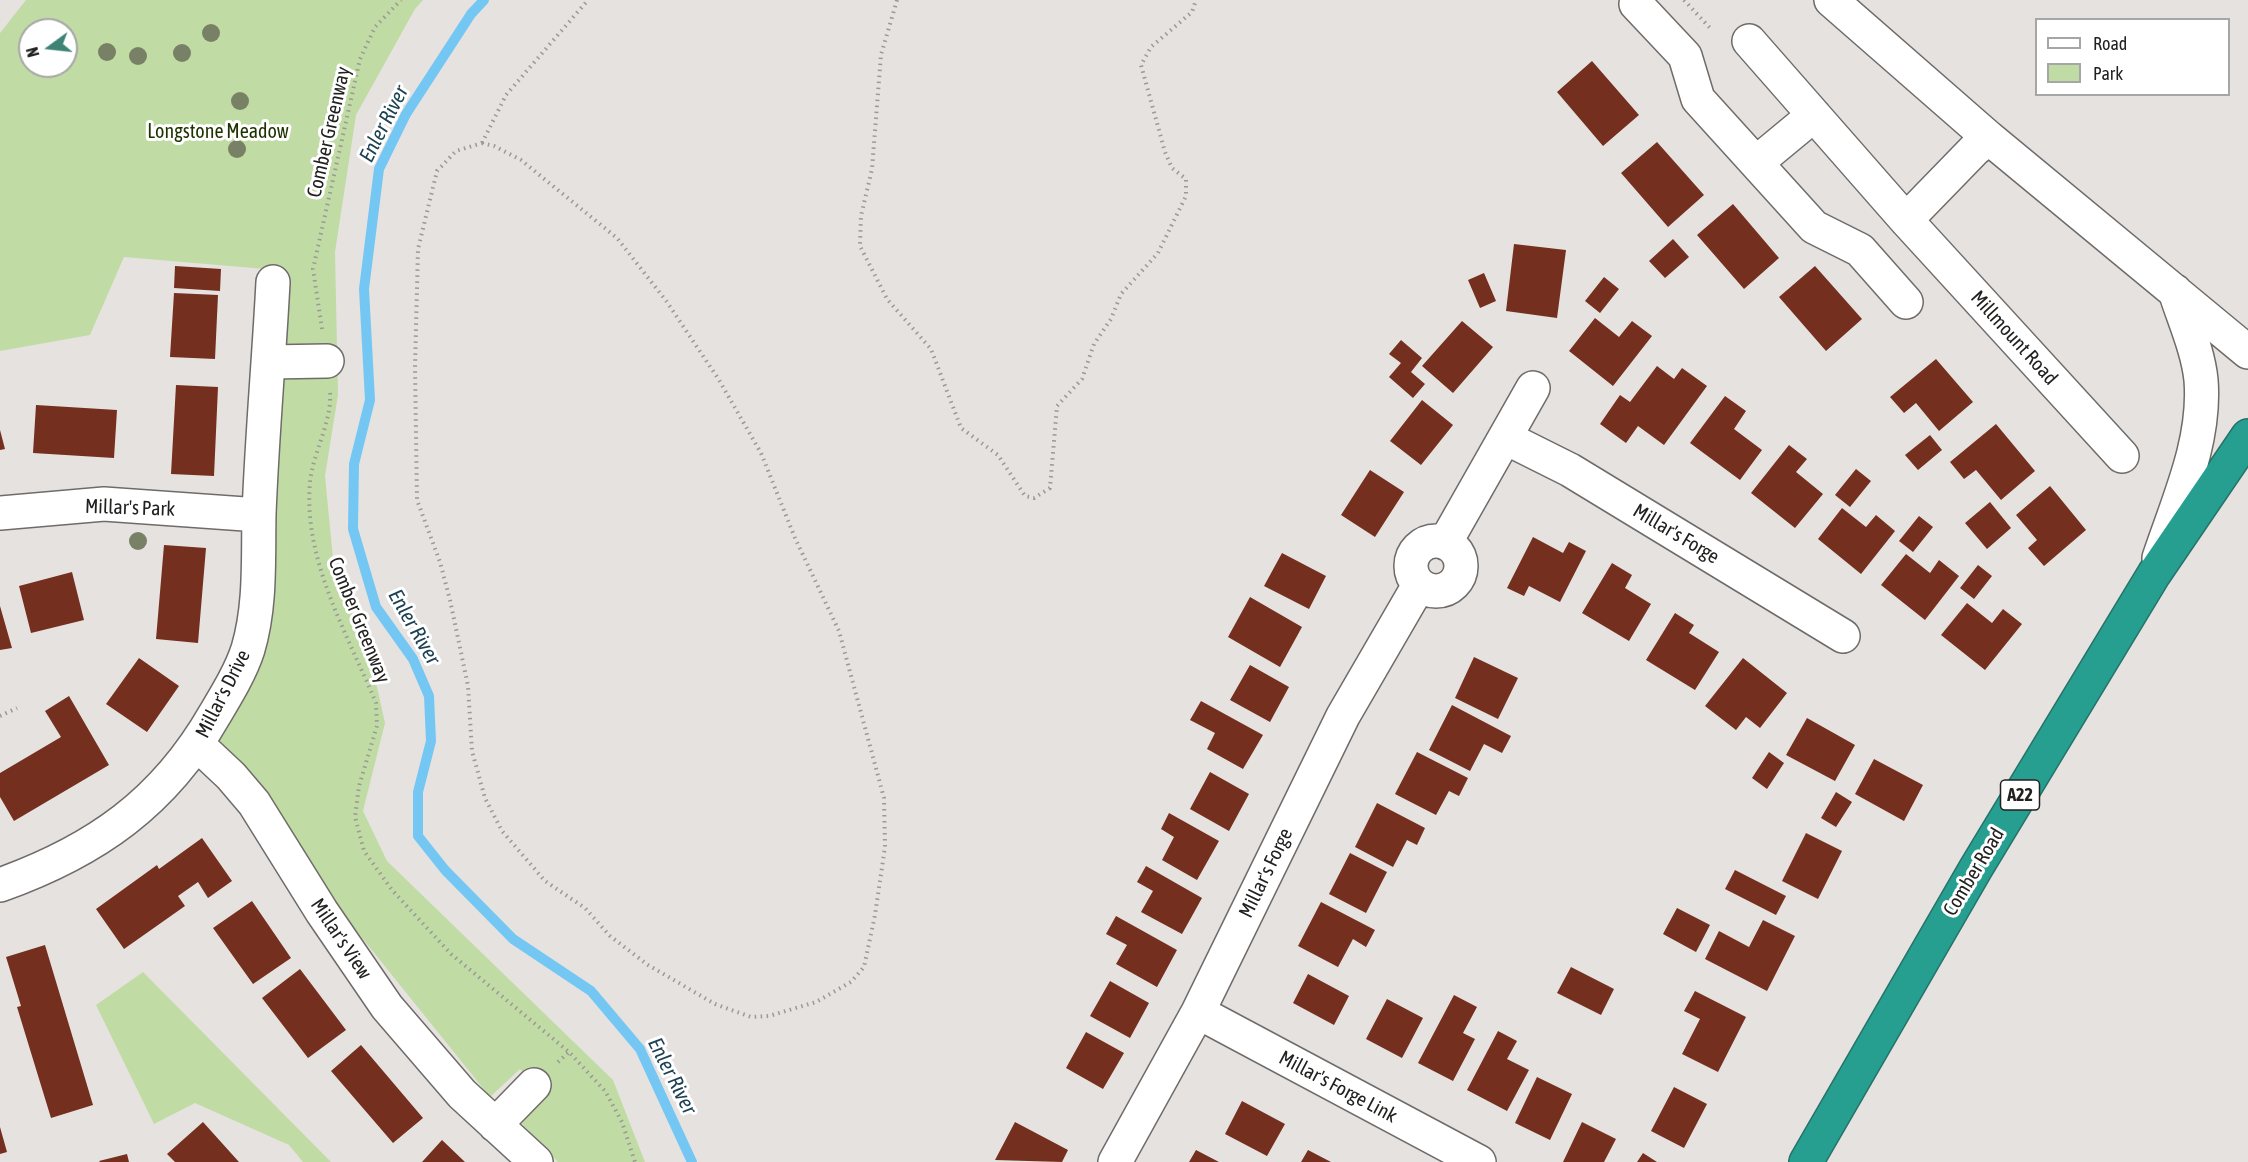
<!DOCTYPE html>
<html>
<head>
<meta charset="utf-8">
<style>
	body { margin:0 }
	#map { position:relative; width:2248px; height:1162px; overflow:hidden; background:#e6e2e0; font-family:"Asap Condensed",sans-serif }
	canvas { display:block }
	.legend { position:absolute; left:2035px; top:18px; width:195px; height:78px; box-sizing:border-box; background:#fff; border:2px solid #a7a6a6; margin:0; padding:8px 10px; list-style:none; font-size:18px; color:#222120 }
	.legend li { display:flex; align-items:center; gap:12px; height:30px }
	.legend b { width:30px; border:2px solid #a7a6a6 }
	.north { position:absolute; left:18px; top:18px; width:60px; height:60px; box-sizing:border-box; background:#fff; border:2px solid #a7a6a6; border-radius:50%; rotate:255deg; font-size:16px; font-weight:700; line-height:24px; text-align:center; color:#222120 }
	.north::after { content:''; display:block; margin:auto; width:21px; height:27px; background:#3f8376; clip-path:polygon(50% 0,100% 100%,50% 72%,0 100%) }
</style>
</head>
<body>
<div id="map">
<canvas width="2248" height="1162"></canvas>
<ul class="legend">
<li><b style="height:8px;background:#fff"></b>Road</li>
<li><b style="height:16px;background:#c0dca4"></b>Park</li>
</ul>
<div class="north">N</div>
</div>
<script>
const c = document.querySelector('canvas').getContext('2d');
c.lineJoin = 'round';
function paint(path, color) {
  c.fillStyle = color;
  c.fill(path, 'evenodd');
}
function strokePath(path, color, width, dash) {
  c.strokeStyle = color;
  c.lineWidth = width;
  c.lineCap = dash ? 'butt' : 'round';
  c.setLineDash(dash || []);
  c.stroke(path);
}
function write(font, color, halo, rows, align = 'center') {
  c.font = font + ' "Asap Condensed",sans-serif';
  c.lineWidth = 6;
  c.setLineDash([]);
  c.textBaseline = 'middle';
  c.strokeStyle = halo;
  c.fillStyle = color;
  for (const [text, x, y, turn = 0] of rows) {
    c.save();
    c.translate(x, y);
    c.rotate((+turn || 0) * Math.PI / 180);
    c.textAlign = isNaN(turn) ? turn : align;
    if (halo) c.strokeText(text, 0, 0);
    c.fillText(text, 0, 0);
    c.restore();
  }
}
const green = new Path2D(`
	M26,0H423L415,9L356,115L335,252L338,395L325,476L334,569L369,651L385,723L363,811L387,861L613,1080L645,1162H558L522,1124L546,1092L534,1085L520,1069L490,1097L338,908L214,745L251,685L269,599L277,270L124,257L90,335L0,351V33ZM30,30H66V66H30Z
	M143,972L331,1162H303L289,1145L195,1103L154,1124L96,1005Z`);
const stream = new Path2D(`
	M484,0L471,14L406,114L379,169L364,289L370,400L354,464L353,529L376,607L413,659L429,696L431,741L418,792V836L445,870L513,939L591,991L640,1049L692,1162`);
const building = new Path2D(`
	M1592,61L1639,115L1603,146L1557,92Z
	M1657,142L1704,195L1668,227L1621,173Z
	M1733,204L1779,258L1744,289L1697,235Z
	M1673,239L1689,257L1665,278L1649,261Z
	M1514,244L1566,250L1557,318L1506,311Z
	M175,266L221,269L220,291L174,288Z
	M1815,266L1862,319L1826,351L1779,297Z
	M1484,273L1496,301L1480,308L1468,280Z
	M1604,277L1619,289L1600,313L1585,301Z
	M174,293L218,295L215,359L170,357Z
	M1595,318L1619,337L1632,321L1652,336L1613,386L1569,351Z
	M1462,321L1493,347L1453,393L1422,366Z
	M1401,340L1422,358L1411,372L1425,384L1413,398L1389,377L1401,363L1389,354Z
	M1936,359L1973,402L1939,431L1916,403L1904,413L1890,397Z
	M1657,366L1674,379L1682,368L1707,386L1664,445L1638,426L1626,443L1600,424L1620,395L1630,402Z
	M176,385L218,387L214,476L171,474Z
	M1725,396L1746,411L1734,429L1762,450L1740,480L1690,443Z
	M1422,400L1453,425L1421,465L1390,441Z
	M36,405L117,410L114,458L33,453Z
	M1996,424L2035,471L2001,500L1976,470L1964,479L1950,462Z
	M0,430L5,449L0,450Z
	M1930,435L1942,450L1918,470L1905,455Z
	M1789,445L1807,459L1796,472L1823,494L1795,528L1751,493Z
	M1856,469L1871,481L1850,507L1835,495Z
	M1370,470L1404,492L1375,537L1341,515Z
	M2050,486L2086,530L2044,566L2028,548L2037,540L2016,515Z
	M1990,502L2011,528L1987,549L1965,523Z
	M1842,508L1866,527L1876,515L1895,531L1861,574L1818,539Z
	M1919,516L1933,527L1913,552L1899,541Z
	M1533,537L1563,553L1569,542L1586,551L1560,602L1529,586L1524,596L1507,588Z
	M164,545L206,548L198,643L156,639Z
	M1282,553L1326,576L1309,609L1264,586Z
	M1906,554L1930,573L1939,560L1959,576L1925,620L1881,585Z
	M1612,563L1632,575L1625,588L1651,604L1629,641L1582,613Z
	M1978,565L1992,576L1974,599L1960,588Z
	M72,572L84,620L31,633L19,586Z
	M1250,597L1302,627L1280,667L1228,637Z
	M1967,603L1992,623L2003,609L2022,624L1985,670L1941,635Z
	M0,606L12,648L0,650Z
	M1675,613L1694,625L1689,633L1719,652L1695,690L1646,660Z
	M1474,657L1518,678L1498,719L1455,698Z
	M139,658L179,686L147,732L106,704Z
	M1743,658L1787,693L1760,728L1746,717L1736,730L1705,706Z
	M1250,665L1289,687L1270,722L1230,700Z
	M69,696L109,765L14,821L0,797V773L61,737L45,711Z
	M1201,701L1263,735L1243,769L1207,749L1215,733L1190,720Z
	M1452,705L1511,736L1502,753L1484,744L1470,771L1429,750Z
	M1807,718L1855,745L1835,781L1786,755Z
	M1417,752L1468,778L1459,796L1449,791L1436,815L1395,794Z
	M1769,752L1784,763L1767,789L1752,778Z
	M1874,759L1923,785L1904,821L1855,794Z
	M1210,772L1249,794L1229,831L1190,809Z
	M1836,792L1852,802L1836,827L1821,818Z
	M1377,803L1425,828L1417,845L1407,840L1393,867L1355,847Z
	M1169,813L1219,841L1197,880L1162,860L1174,837L1161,829Z
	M1806,833L1842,851L1818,899L1782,881Z
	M202,838L232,881L208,898L198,882L178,896L185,906L124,949L96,909L157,865L159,869Z
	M1350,853L1387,872L1366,913L1329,894Z
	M1146,866L1202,898L1182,934L1141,912L1153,891L1137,882Z
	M1735,870L1786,896L1776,915L1725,889Z
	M252,901L291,958L253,984L213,928Z
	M1321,902L1375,930L1366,947L1353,939L1338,967L1298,946Z
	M1677,908L1710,925L1696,952L1663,934Z
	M1116,916L1177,950L1157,987L1116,964L1127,945L1106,934Z
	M1763,920L1795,936L1767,991L1705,959L1719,931L1749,947Z
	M45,945L93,1105L51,1118L17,1007L21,1006L6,957Z
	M1571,967L1614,989L1601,1015L1557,993Z
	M300,969L346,1030L308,1058L262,998Z
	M1308,974L1349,996L1334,1025L1293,1003Z
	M1110,981L1149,1003L1130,1038L1090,1016Z
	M1695,991L1746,1017L1718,1072L1682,1054L1700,1019L1684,1011Z
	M1454,995L1477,1007L1463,1033L1475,1039L1453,1081L1418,1063Z
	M1387,999L1423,1018L1402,1058L1366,1039Z
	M1498,1031L1517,1041L1507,1059L1529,1070L1507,1111L1467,1090Z
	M1086,1032L1124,1053L1103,1089L1066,1068Z
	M361,1045L423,1118L393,1143L331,1071Z
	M1537,1077L1572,1094L1550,1140L1515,1123Z
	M1674,1087L1707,1104L1684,1148L1651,1131Z
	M1242,1101L1285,1124L1267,1156L1225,1134Z
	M203,1122L239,1162H175L167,1154Z
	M1015,1122L1068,1150L1062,1162L995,1160Z
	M1582,1122L1616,1139L1604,1162H1563Z
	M0,1127L7,1152L0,1154Z
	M442,1140L465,1162H422Z
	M1196,1150L1219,1162H1189Z
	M1308,1150L1331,1162H1301Z
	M1643,1153L1657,1162H1637Z
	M127,1154L129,1162H100L99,1161Z`);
const path = new Path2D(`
	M897,0L881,55L872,169L861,216L860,246L887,299L931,349L961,428L998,455L1025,496L1034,498L1050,488L1057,406L1082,379L1094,344L1111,319L1121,294L1158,253L1186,196V179L1172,168L1165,152L1141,65L1151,47L1192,12L1196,0
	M1684,0L1710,28
	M482,143L494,146L521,160L617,238L667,302L719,380L761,453L795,538L839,631L884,798L885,847L875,915L864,967L851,982L816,1002L769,1016L751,1017L715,1004L648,965L610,936L585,908L545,881L502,831L485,798L472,751L468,686L450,600L440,562L417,500L415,367L418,249L437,171L456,151Z
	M482,143L506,95L588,0
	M322,329L313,269L360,59L375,27L401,0
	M330,393C332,422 313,452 310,482C303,560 347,633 376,703L377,726L359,786L355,817L364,851L392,890L451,954L569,1052L605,1091L622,1122L635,1162
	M0,716L17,708
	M558,1062L569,1052`);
const street = new Path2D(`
	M1831,0L1989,138L2248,352
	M1636,4L1685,56L1698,99L1814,227L1860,250L1906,302
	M1749,41L1906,220L2122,456
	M1756,163L1814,115
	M1906,220L1975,149L1989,138
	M268,362L327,361
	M1506,438L1570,470L1843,636
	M0,513L104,504L259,515
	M1411 566a25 25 0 1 1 50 0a25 25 0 1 1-50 0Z
	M1445,543L1533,388
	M2159,558C2178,501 2206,441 2201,380C2198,350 2184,320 2175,291
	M198,745L231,776L254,803L322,912L387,1007L462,1094L536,1162
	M0,885C95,851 164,803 215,714C227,694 241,671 248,649C261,605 258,559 259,514C262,436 269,359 273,282
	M1198,1012L1479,1162
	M495,1125L534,1085
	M1115,1162L1198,1012L1343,716L1419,585`);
const highway = new Path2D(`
	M1806,1162L1976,868L2154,574L2248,436`);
const trees = [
	[211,33],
	[107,52],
	[182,53],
	[138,56],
	[240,101],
	[237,149],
	[138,541]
];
const shields = [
	[2020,795,39]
];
const shieldNames = [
	["A22",2020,795]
];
const parkNames = [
	["Longstone Meadow",218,132]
];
const streetNames = [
	["Comber Greenway",329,132,-77],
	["Millmount Road",2014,338,48],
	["Millar's Park",130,508,2],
	["Millar's Forge",1676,534,31],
	["Comber Greenway",359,620,68],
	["Millar's Drive",223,694,-63],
	["Comber Road",1974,872,-59],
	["Millar's Forge",1266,873,-64],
	["Millar's View",341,939,56],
	["Millar's Forge Link",1338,1087,28]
];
const waterNames = [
	["Enler River",384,124,-63],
	["Enler River",414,627,60],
	["Enler River",672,1076,63]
];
paint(green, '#c0dca4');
strokePath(stream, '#75c7f3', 10);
paint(building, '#742f1e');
strokePath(street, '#6f6b69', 36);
strokePath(highway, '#257369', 36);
strokePath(path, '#9b9896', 4, [1.5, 4.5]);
strokePath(street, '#fff', 33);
strokePath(highway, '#269f91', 33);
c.fillStyle = '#788165';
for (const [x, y] of trees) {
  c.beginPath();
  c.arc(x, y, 9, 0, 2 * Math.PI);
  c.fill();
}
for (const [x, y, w] of shields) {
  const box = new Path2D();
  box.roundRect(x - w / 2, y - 15, w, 30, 4.5);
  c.fillStyle = '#fff';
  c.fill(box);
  strokePath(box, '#222120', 1.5);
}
write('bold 18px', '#222120', null, shieldNames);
write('20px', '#1e3200', '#fff', parkNames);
write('20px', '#222120', '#fff', streetNames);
write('italic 21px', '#1d4254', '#fff', waterNames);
</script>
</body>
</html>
